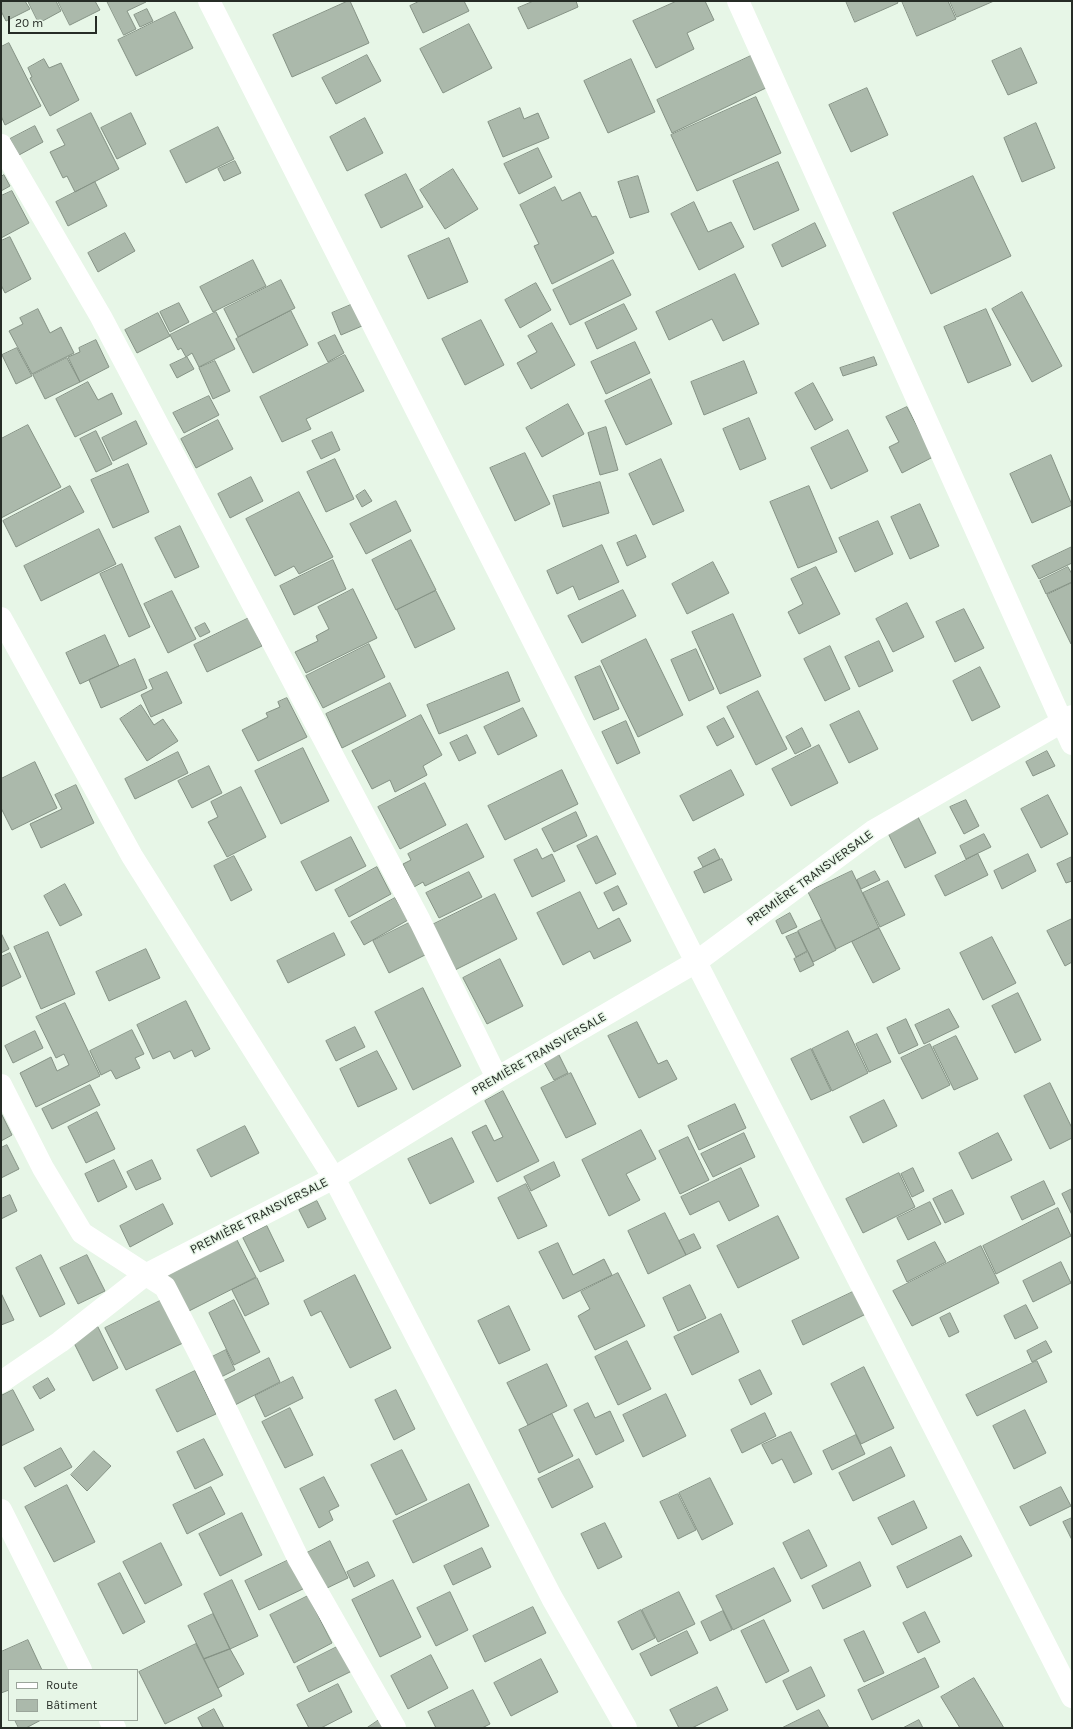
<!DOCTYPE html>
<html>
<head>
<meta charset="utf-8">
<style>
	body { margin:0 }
	#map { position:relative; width:1073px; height:1729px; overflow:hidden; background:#e7f6e7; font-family:Karla,sans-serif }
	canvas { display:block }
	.frame { position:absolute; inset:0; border:2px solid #262c26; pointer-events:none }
	.legend { position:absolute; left:8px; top:1669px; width:130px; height:52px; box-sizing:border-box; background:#e7f6e7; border:1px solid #9aa59a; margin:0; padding:5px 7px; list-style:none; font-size:12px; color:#262c26 }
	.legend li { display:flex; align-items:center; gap:8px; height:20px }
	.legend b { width:20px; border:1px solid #9aa59a }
	.scale { position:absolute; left:8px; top:16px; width:89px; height:18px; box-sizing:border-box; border:2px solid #262c26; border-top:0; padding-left:5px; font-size:12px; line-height:14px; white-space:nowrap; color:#262c26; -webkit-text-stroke:3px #e7f6e7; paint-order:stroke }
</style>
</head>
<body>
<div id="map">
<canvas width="1073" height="1729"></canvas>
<div class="frame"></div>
<ul class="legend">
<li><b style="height:5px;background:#fff"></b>Route</li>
<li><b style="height:11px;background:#abb9ab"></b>Bâtiment</li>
</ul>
<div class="scale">20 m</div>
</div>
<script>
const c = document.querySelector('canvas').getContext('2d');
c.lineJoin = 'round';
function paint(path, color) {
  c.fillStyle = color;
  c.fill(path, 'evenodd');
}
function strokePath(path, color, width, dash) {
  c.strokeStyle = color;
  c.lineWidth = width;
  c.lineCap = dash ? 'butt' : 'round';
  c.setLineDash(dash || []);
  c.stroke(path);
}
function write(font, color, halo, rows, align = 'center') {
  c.font = font + ' Karla,sans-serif';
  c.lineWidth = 3;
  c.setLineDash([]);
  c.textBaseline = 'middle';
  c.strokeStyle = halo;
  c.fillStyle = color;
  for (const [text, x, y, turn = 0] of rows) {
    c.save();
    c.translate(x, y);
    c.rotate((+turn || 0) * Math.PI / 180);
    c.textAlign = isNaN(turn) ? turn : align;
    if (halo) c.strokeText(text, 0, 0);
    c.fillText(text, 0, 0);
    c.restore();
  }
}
const building = new Path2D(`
	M1,1H25L30,9L6,21L1,11Z
	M28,1H56L61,11L39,23Z
	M58,1H95L100,10L70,25Z
	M107,1H145L146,2L127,11L136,29L124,35Z
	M348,1H350L369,43L292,77L273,35Z
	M420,1H464L469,11L423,33L410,6Z
	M534,1H576L578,7L528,29L518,8Z
	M677,1H705L714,20L687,33L694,49L656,68L633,21Z
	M846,1H897L898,3L855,22Z
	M902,1H948L956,19L917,36Z
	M950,1H994L957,17Z
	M147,9L153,21L140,27L134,15Z
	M175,12L193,48L136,76L118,40Z
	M469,24L492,68L443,93L420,49Z
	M9,43L41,106L5,125L1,116V47Z
	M1021,48L1037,83L1008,95L992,61Z
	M367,55L381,81L336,104L322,78Z
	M753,55L768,87L672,133L657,100Z
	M44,59L49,68L61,63L79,100L50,116L30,78L32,77L28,68Z
	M631,59L655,112L608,133L584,81Z
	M867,88L888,135L851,152L829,105Z
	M756,97L781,153L697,191L671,135Z
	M520,108L524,119L538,113L549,138L503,157L488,122Z
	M91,113L119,169L75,192L67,176L63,178L50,152L65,145L57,130Z
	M131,113L146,144L117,159L101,128Z
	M365,118L383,153L347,171L330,137Z
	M1036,123L1055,168L1022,182L1004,138Z
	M35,126L43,142L19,155L10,139Z
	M218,127L234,159L186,183L170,151Z
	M538,148L552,177L519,194L504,164Z
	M235,161L241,173L224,181L218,169Z
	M778,162L799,210L754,230L733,181Z
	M453,169L478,209L445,229L420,190Z
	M406,174L423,207L381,228L365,195Z
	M4,175L10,186L1,191V177Z
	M638,176L649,212L630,218L618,182Z
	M973,176L1011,256L931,294L893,213Z
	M95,182L107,206L68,226L56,202Z
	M555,187L562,201L580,192L592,217L596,216L614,253L552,284L534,246L539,244L520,205Z
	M12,191L29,223L1,238V196Z
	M694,202L708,232L731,222L744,247L699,270L671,214Z
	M815,223L826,246L782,267L772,245Z
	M125,233L135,251L98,272L88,253Z
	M10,237L31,279L5,293L1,285V241Z
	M449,238L468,282L428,299L408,256Z
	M253,260L266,286L213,312L200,287Z
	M613,260L631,295L570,325L553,290Z
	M735,274L759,324L723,341L712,319L669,340L656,312Z
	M281,280L295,308L238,337L224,309Z
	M536,283L551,310L520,328L505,300Z
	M1022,292L1062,366L1032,382L992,309Z
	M179,303L189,322L170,332L160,312Z
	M353,304L362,326L341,335L332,313Z
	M624,304L637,329L597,349L585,323Z
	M38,309L50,333L61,327L74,353L32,374L9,331L23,324L20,318Z
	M986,309L1011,365L968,383L944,327Z
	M291,311L308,345L253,373L236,339Z
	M216,312L235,349L199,367L192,353L186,357L181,348L178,350L170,335Z
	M158,313L170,336L137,353L125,330Z
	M481,320L504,365L465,385L442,339Z
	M552,323L575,365L531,389L517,363L537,352L528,336Z
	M335,335L344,353L328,362L318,343Z
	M96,340L109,367L80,382L68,357L80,352L79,348Z
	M635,342L650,373L606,394L591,362Z
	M17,348L32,376L16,384L2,355Z
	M345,355L364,391L306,419L311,429L282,442L260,397Z
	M187,357L194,369L177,378L170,365Z
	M874,357L877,365L843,376L840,368Z
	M67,358L80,382L45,399L33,375Z
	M215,361L230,391L213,399L199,368Z
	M744,361L757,393L704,415L691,382Z
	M651,379L672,424L626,445L605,401Z
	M88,382L98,400L112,393L122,414L75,437L56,399Z
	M813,383L833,420L815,430L795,393Z
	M209,396L219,415L184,433L173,413Z
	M568,404L584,434L542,457L526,428Z
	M907,407L933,457L902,473L889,447L899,442L886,417Z
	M749,418L766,459L740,470L723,429Z
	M218,420L233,449L196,468L181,439Z
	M136,421L147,444L113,461L102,438Z
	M28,425L61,487L1,518V439Z
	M606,427L618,470L600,475L588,433Z
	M848,430L868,471L831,489L811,448Z
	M96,431L112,464L96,472L80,439Z
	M332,432L340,450L321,459L312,441Z
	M525,453L550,504L515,521L490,468Z
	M1051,455L1072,505L1032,523L1010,474Z
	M335,459L354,499L326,512L307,472Z
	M661,459L684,511L653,525L629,474Z
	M128,464L149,512L113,528L91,480Z
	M251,477L263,501L230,518L218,494Z
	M600,482L609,513L563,527L553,496Z
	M70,486L84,512L16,547L3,521Z
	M809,486L837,552L798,568L770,502Z
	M365,490L372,501L362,507L356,496Z
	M299,492L333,557L299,574L294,566L275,576L246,519Z
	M396,501L411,531L366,554L350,524Z
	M920,504L939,546L910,559L891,517Z
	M878,521L893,554L855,572L839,538Z
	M180,526L199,567L175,578L155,538Z
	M99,529L116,564L41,601L24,566Z
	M636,535L646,557L627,566L617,543Z
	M411,540L436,590L396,610L372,560Z
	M602,545L619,582L579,600L573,586L557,594L547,571Z
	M1072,547V563L1039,579L1032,566Z
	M333,560L346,589L294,615L280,586Z
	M713,562L729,593L687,614L672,584Z
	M122,564L150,627L129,637L100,574Z
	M816,567L840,614L799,634L788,612L803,604L791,579Z
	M1068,567L1072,574V582L1046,594L1040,581Z
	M1072,583V643L1071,644L1047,595Z
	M353,589L377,638L306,673L295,652L318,641L316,636L329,629L318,607Z
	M623,590L636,616L582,643L568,616Z
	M172,591L196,639L168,653L144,604Z
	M436,591L455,629L415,648L397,610Z
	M907,603L924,637L893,652L876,619Z
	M964,609L984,648L955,662L936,622Z
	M733,614L761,676L720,694L692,632Z
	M249,618L262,646L207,672L194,645Z
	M205,623L210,632L200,637L195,628Z
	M105,635L119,666L80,684L66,653Z
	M646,639L683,715L638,737L601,661Z
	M879,641L893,671L859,687L845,657Z
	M369,644L385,677L323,708L306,676Z
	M830,646L850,689L825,701L804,659Z
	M696,649L714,689L689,701L671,660Z
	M135,659L147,688L101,708L89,680Z
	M600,666L619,709L594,720L575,677Z
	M980,667L1000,707L972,721L953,681Z
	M167,672L182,703L151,717L141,695L153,689L149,680Z
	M508,672L520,701L439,734L427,705Z
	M390,683L406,716L342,748L326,714Z
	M758,691L787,749L756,765L727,707Z
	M287,698L307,737L258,761L242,730L268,717L266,713L280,707L278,702Z
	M141,705L154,725L163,719L178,741L147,761L120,719Z
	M523,708L537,736L498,755L484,727Z
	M859,711L878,749L849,763L830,725Z
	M421,715L442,755L423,766L427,775L395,792L390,780L372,789L352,751Z
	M724,718L734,737L717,746L707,727Z
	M626,721L640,753L617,764L602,732Z
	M802,728L811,746L795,754L786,737Z
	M467,735L476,753L459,761L450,743Z
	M819,745L838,783L791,806L772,769Z
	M303,748L329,801L281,824L255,771Z
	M1047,751L1055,766L1033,776L1026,762Z
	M178,752L188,773L135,799L125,779Z
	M35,762L57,808L12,830L1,808V779Z
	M209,766L222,793L192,808L178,781Z
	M562,770L578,804L505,840L488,806Z
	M731,770L744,795L693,821L680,796Z
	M425,783L446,825L400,849L378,807Z
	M76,785L94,823L41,848L30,824L62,809L55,795Z
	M241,787L266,837L227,857L208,822L218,817L211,802Z
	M1048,795L1068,834L1041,848L1021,809Z
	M966,800L979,826L964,834L950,807Z
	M576,812L587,836L554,852L542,829Z
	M917,815L936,853L905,868L887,831Z
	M467,824L484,857L425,886L423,882L414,887L403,864L411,860L408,854Z
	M984,834L991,847L966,859L960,846Z
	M597,836L616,874L596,884L577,846Z
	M351,837L366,866L316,891L301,862Z
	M537,849L542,859L552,854L565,881L532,897L514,860Z
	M715,849L720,859L703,867L698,858Z
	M978,854L988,875L945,896L935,876Z
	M1028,854L1036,871L1002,889L994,871Z
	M234,856L252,890L231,901L214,866Z
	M1072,857V881L1066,883L1057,864Z
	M722,859L732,880L704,893L694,872Z
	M377,867L391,894L349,917L335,890Z
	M852,871L879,928L836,949L808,892Z
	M875,871L880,880L861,889L857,880Z
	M469,872L482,897L439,918L426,893Z
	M888,881L905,915L880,927L863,893Z
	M65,884L82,915L60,926L44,896Z
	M618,886L627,904L613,911L604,893Z
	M580,892L598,929L619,918L631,941L594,959L590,951L563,965L537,913Z
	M495,894L517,939L455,970L432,925Z
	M395,898L408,920L364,945L351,922Z
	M790,913L797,927L782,934L776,921Z
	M1072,919V962L1065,966L1047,931Z
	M821,920L836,950L813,962L798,931Z
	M411,922L427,954L389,973L373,941Z
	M879,928L900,969L873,983L852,942Z
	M48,932L75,994L41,1009L14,947Z
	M798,932L807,951L796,957L786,937Z
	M1,933L9,949L1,953Z
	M334,933L345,955L288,983L277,961Z
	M992,937L1016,983L983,1000L960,953Z
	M146,949L160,978L109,1001L96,972Z
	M808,952L814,965L800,972L794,959Z
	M10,953L21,977L1,987V957Z
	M500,959L523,1006L487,1024L463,978Z
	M423,988L461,1066L413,1090L375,1012Z
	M1018,993L1041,1040L1015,1053L992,1006Z
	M186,1001L210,1049L195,1057L192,1050L174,1059L170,1051L153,1059L137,1025Z
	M65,1003L100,1076L36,1107L20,1073L51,1057L57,1071L69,1065L64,1054L56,1058L36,1017Z
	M949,1009L959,1027L924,1044L915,1025Z
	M906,1019L918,1045L899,1054L887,1028Z
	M637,1022L658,1064L667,1060L677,1079L639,1098L608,1036Z
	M355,1027L365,1047L336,1061L326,1041Z
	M132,1030L144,1054L135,1058L140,1068L116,1079L111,1070L101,1075L90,1051Z
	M35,1031L43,1048L13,1063L5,1046Z
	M848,1031L868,1073L832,1091L812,1049Z
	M877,1034L891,1062L869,1072L856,1044Z
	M956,1036L978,1079L954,1090L933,1047Z
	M930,1044L950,1085L922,1099L901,1058Z
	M811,1049L831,1091L811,1100L791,1059Z
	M377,1051L397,1089L358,1107L340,1069Z
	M559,1055L568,1073L554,1080L544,1062Z
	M571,1073L596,1124L566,1138L541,1088Z
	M1050,1083L1072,1128V1138L1050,1149L1024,1096Z
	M90,1085L100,1105L52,1129L42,1109Z
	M503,1091L539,1161L497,1182L472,1132L486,1125L494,1141L503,1137L485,1101Z
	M884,1100L897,1126L863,1143L850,1117Z
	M735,1104L746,1128L699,1150L688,1126Z
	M97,1112L115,1149L86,1163L68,1127Z
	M1,1113L12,1135L1,1141Z
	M245,1126L259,1153L211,1177L197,1150Z
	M641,1130L656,1159L626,1174L640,1200L609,1216L582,1160Z
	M744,1133L755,1157L713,1177L701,1154Z
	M998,1133L1012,1160L972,1179L959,1153Z
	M688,1137L709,1180L680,1194L659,1151Z
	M452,1138L474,1182L430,1204L408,1159Z
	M7,1145L19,1169L1,1178V1148Z
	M114,1160L127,1187L98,1202L85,1174Z
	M152,1160L161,1179L136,1190L127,1172Z
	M554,1162L560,1176L531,1191L524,1177Z
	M741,1168L759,1206L729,1221L719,1201L690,1215L681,1197Z
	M913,1168L924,1191L912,1197L901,1174Z
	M899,1173L915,1207L863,1233L846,1199Z
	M1044,1181L1055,1204L1022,1220L1011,1197Z
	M526,1184L547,1226L518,1239L498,1198Z
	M1072,1189V1215L1062,1194Z
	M952,1190L964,1214L945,1223L933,1199Z
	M10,1195L17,1211L1,1219V1199Z
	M317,1201L326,1219L308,1228L299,1210Z
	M930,1202L941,1224L908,1240L897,1218Z
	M163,1204L173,1224L130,1247L120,1226Z
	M1058,1208L1071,1236L996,1274L983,1246Z
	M665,1213L686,1255L648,1274L628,1231Z
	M778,1216L799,1258L738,1288L717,1246Z
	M267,1226L284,1261L260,1272L243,1238Z
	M694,1234L701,1248L686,1255L679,1241Z
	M237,1240L256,1277L185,1313L166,1276Z
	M935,1242L946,1262L907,1282L897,1261Z
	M558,1243L573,1275L604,1259L612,1275L563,1299L539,1252Z
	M981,1246L999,1283L912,1326L893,1291Z
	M41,1255L65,1304L40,1317L16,1268Z
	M87,1255L105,1291L78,1304L60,1268Z
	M1061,1262L1071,1283L1033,1302L1023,1281Z
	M618,1273L645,1326L595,1350L578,1316L590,1309L581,1292Z
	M355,1275L391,1348L350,1368L321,1311L311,1316L304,1301Z
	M257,1278L269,1304L245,1316L232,1290Z
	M690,1285L706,1318L678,1331L663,1298Z
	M857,1290L868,1313L803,1345L792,1321Z
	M1,1293L14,1320L1,1325Z
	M162,1300L183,1343L126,1370L105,1328Z
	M234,1300L260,1352L234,1365L209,1313Z
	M1026,1305L1038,1328L1015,1339L1004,1316Z
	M509,1306L530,1350L499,1364L478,1321Z
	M950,1313L959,1332L949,1337L940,1318Z
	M721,1314L739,1352L692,1375L674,1337Z
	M98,1327L118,1368L93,1381L72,1339Z
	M627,1341L651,1389L618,1405L595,1357Z
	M1046,1341L1052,1352L1032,1362L1027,1351Z
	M226,1350L235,1370L217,1379L208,1359Z
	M269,1358L280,1382L235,1405L224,1381Z
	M1037,1361L1047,1382L977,1416L966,1395Z
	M547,1364L567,1406L528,1425L507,1383Z
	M864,1367L894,1428L861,1444L831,1384Z
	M760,1370L772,1394L751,1405L739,1380Z
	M195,1371L216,1414L177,1432L156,1390Z
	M293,1377L303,1398L265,1417L255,1396Z
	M48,1378L55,1390L40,1399L33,1387Z
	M13,1390L34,1430L1,1446V1396Z
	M396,1390L415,1429L394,1440L375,1400Z
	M666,1394L686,1436L643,1457L623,1415Z
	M588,1403L595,1418L610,1411L624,1441L596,1455L574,1410Z
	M290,1408L313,1455L285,1468L262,1422Z
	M1025,1410L1046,1453L1014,1469L993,1426Z
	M765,1413L776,1436L742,1453L731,1430Z
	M552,1414L573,1456L539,1473L519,1430Z
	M791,1432L812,1474L794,1483L782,1459L772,1464L762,1445Z
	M856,1435L865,1454L832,1470L823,1451Z
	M204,1439L223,1475L195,1489L177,1452Z
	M891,1447L905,1476L853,1501L839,1473Z
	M61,1448L72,1467L35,1487L24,1468Z
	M402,1450L427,1500L396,1515L371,1465Z
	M94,1451L111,1466L87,1491L71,1475Z
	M579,1459L593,1487L552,1508L538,1479Z
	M324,1477L339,1506L329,1511L333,1520L319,1528L300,1489Z
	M710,1478L733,1524L702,1540L679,1493Z
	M469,1484L489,1526L413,1563L393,1521Z
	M67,1485L95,1542L54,1562L25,1507Z
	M211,1487L225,1514L187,1534L173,1505Z
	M1061,1487L1071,1506L1030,1526L1020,1507Z
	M678,1494L696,1530L678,1539L660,1502Z
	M914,1501L927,1528L892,1545L878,1518Z
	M242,1513L262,1555L220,1576L199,1534Z
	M1072,1518V1540L1063,1522Z
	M605,1523L622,1557L598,1569L581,1534Z
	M809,1530L827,1566L801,1579L783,1543Z
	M961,1536L972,1556L907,1588L897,1567Z
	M330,1541L348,1578L323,1590L305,1554Z
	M161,1543L182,1585L145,1604L123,1562Z
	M482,1548L491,1567L453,1585L444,1566Z
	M293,1558L307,1587L259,1610L245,1581Z
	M368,1562L375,1576L354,1587L347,1572Z
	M860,1562L871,1586L823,1609L812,1586Z
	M774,1568L791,1601L733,1630L716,1596Z
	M120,1573L145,1622L123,1634L98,1584Z
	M232,1580L258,1636L230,1649L204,1594Z
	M393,1580L421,1637L380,1657L352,1600Z
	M450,1592L468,1630L436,1646L417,1608Z
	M679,1592L695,1624L658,1642L642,1610Z
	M308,1596L332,1643L294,1663L270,1615Z
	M533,1607L546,1633L485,1662L473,1636Z
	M641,1610L655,1638L632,1650L618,1622Z
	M723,1611L732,1630L710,1641L701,1622Z
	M925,1612L940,1642L918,1653L903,1623Z
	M213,1614L230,1649L204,1659L188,1626Z
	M764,1620L789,1671L766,1683L741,1631Z
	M687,1631L698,1653L651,1676L640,1654Z
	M864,1631L884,1673L864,1682L844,1640Z
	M28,1640L42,1670H9V1690L1,1693V1652Z
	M196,1644L222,1696L165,1724L139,1672Z
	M341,1645L354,1670L309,1692L297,1667Z
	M230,1649L244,1674L218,1688L204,1659Z
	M431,1655L448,1688L408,1709L391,1676Z
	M925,1658L939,1687L872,1720L858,1690Z
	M541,1659L558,1692L511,1716L494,1683Z
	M811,1667L825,1696L797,1710L783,1681Z
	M974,1678L1004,1728H960L941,1697Z
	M338,1684L352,1712L321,1728H309L297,1705Z
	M717,1687L728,1710L692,1728H679L670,1710Z
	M473,1690L490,1724L482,1728H436L428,1712Z
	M214,1709L224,1728H203L198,1718Z
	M819,1710L829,1728H782Z
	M15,1720H41L26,1728H19Z
	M379,1720L385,1728H367Z
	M919,1720L923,1728H903Z`);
const street = new Path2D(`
	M209,1L696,962L1072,1697
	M738,1L1072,744
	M1,145L101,317L420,921L497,1078
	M1,618L132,856L334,1178L552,1598L626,1728
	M1,1085L43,1168L82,1233L165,1287L201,1357L298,1558L395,1728
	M1,1382L60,1342L145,1275L334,1178L497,1078L696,962L873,831L1072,716
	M1,1510L81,1670
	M110,1720L115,1728`);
const streetNames = [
	["PREMIÈRE TRANSVERSALE",810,878,-36],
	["PREMIÈRE TRANSVERSALE",539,1054,-30],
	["PREMIÈRE TRANSVERSALE",259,1216,-27]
];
paint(building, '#abb9ab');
strokePath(building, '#859285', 1);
strokePath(street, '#fff', 22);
write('13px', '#262c26', '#e7f6e7', streetNames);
</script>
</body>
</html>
